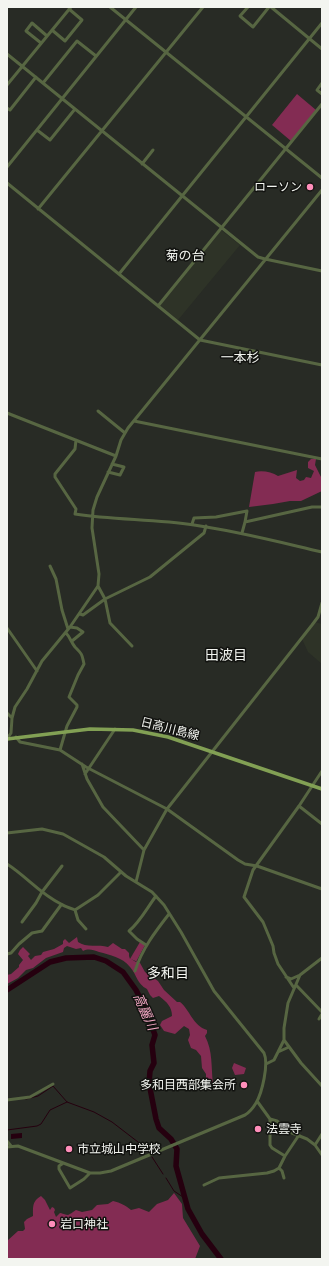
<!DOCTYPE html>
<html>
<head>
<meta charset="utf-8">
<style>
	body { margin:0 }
	#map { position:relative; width:329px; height:1266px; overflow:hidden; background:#282b25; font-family:"Golos Text",sans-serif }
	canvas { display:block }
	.frame { position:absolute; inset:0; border:8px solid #f3f5f0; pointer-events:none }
</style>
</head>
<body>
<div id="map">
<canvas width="329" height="1266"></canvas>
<div class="frame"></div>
</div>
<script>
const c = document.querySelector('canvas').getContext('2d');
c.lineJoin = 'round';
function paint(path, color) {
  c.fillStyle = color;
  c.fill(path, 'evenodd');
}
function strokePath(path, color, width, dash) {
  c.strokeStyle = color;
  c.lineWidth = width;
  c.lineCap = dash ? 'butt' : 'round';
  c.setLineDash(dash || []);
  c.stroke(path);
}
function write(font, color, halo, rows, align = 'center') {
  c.font = font + ' "Golos Text","Noto Sans JP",sans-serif';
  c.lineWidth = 3;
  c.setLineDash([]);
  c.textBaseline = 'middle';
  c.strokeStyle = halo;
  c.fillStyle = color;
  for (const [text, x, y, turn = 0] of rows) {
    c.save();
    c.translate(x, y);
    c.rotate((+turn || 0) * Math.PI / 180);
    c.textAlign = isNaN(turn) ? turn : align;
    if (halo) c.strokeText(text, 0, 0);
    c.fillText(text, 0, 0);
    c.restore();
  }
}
const built = new Path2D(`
	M221,230L240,245L178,320L160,305Z
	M315,622L322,624V664L308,652L302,639Z`);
const green = new Path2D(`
	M297,94L316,110L291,141L272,125Z
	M311,459H316L315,465L322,479V491L301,501H290L273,504L249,507L255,472C262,470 272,472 278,476L297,470L296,478L300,481L304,480L306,477L311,478L314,471L308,468V462Z
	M77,937L78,942C86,948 99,944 108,947L113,943L122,949H125L129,953V956L130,959L140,942L145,945L136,962L131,959L140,963L145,972L158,981L164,990L177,1002H180C190,1010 193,1026 207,1030V1033L205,1036C213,1051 211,1067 213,1084L209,1083L206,1080V1074L202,1068L201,1056L196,1050L191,1048L188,1040L190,1035L189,1029L184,1026L175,1034L164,1031L160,1025L162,1021L172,1016C172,1007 167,1002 159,996L153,998L150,995L147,989C137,984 137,975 130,967C122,957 110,955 99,952C93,950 89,948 83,951L81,948L76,949L67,946L64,948L63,952L46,958L33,968L26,970L18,978L7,984V975L11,974L19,967V965L23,960L18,954L20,950L23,947L30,954L28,956L31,960L35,956L41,955L43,952L54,949L63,944V941L65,939L69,943Z
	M234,1063L246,1068L244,1074L235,1075L232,1068Z
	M174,1193L182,1204L183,1218L200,1246L195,1259H7V1241L18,1231H23L25,1229L24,1222L27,1219L33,1216C33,1207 32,1201 41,1196L45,1200L50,1210L52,1207L54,1208L55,1210L54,1212L56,1217L60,1213C69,1215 66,1217 76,1210L82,1212L92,1210L97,1205L108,1204L113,1201C121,1203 125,1205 131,1210L139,1208L149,1212L157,1204L168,1200Z`);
const water = new Path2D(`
	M22,1133V1138L11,1139V1134Z`);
const stream = new Path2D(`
	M26,1099L38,1096L53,1086L67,1102L94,1112L112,1122L138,1142L148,1152
	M7,1130L37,1126L41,1124L50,1110L67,1102
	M152,1157L163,1174
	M166,1178L174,1191L186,1199`);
const river = new Path2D(`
	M7,990L50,962L66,958L94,957L106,961L123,972L136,990L145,1008L155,1035L152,1045L154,1063L150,1071L149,1083L156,1119L159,1128L171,1139L177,1149L176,1166L188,1209L202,1234L221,1259`);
const minor = new Path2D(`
	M110,7L322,178
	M248,7L240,16L253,27L269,7
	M271,7L322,49
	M52,30L65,41L82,20L69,9
	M41,43L26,31L32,23L47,36
	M7,54L258,257L265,259L322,271
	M43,83L77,41L96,56
	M322,83L317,90L322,94
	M7,85L71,7
	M7,108L10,110L36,77
	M37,130L50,140L75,109
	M142,164L153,150
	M7,167L136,7
	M7,183L200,340L322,365
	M38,209L203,7
	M119,274L322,23
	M158,306L322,104
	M98,411L125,433
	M7,413L116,456
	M134,421L322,459
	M76,440L75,449L55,474V477L76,509L75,514C114,520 154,519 194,525C237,531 279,542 322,552
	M108,472L120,475L124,467L112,464
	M192,524L194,518L216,517L247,511L245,522
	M242,533L245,522L312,507H322
	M50,566L56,579L62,610L68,629
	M98,586L105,599L110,623L132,646
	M80,614L83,615L105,599L150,577L204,533L206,526
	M70,627L77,628L83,632L72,641
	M7,628L37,671
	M7,713L12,718
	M16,737L20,742L60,750L86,767L167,809L238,860L245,864L257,866L322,889
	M7,739L11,733L12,718L15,707L27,689L42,661L70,627L98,586L99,574L92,528L93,510L97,497L116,456L121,440L128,428L322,190
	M60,750L67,726L77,707V705L69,697L78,675L84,664C82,654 82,654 75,647C71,642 70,637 66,633
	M82,764L87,779L103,807L144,850
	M85,774L115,729
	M299,806L322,824
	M7,833L42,829L63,834L104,857L126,876L152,892L164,905L181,932L214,991L264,1053C269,1064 262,1093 256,1103C253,1108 250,1112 245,1115L111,1171L100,1173H90L18,1146L7,1147
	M7,864C26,876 40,894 61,904C65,907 71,908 75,910L98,895L121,872
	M136,882L144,850L167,809L312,625L318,617L322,603
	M75,910L78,920L86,929
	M22,922L36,903L42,892L62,866
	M146,945L137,939L129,931C140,922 147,908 156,896
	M7,954L11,953L19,944L32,933L42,931L61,905
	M322,958L300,975L288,1003L284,1028V1040L301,1063L322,1086
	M135,971C142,949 155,932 169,914
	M286,977L291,979L300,975
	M296,985L322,1012
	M294,988L278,964L274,953L273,946L263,922L244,897L253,870L299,806L322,771
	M319,1019L322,1014
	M278,1052L289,1047
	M266,1064L274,1060L284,1040
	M7,1100L30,1097L53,1084
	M257,1101L270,1119V1145L272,1148L285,1156
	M270,1119L277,1121L292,1133L307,1139L315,1145L322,1155
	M7,1141L11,1146
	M315,1145L322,1134
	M62,1164L59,1166V1169L70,1188L84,1179L90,1173
	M284,1178L282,1171L279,1168L285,1156L299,1135
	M204,1185L219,1178L267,1173L274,1171L279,1168`);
const major = new Path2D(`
	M7,739L90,729L133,730L168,737L322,789`);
const markers = [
	[310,187,4,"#ff8eba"],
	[244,1085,4,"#ff8eba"],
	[258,1129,4,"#ff8eba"],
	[69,1149,4,"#ff8eba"],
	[52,1224,4,"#ff8eba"]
];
const poiNames = [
	["ローソン",302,187,"right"],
	["多和目西部集会所",236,1085,"right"],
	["法雲寺",266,1129],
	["市立城山中学校",77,1149],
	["岩口神社",60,1224]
];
const streetNames = [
	["日高川島線",170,729,14]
];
const neighbourhoodNames = [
	["菊の台",185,256],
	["一本杉",240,358]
];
const waterNames = [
	["高麗川",145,1012,66]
];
const quarterNames = [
	["田波目",226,656],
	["多和目",168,974]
];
paint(built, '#2e3327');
paint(green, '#832c53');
paint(water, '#25000f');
strokePath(stream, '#25000f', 1);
strokePath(river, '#25000f', 5.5);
strokePath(minor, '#576642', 3);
strokePath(major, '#82a054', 3.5);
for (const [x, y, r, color] of markers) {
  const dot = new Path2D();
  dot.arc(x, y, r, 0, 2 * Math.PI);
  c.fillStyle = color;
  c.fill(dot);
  strokePath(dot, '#121310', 1.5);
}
write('12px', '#f3f5f0', '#121310', poiNames, 'left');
write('12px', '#f3f5f0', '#121310', streetNames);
write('13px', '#f3f5f0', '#121310', neighbourhoodNames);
write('italic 13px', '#f4a8c4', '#121310', waterNames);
write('14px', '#f3f5f0', '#121310', quarterNames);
</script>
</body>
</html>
